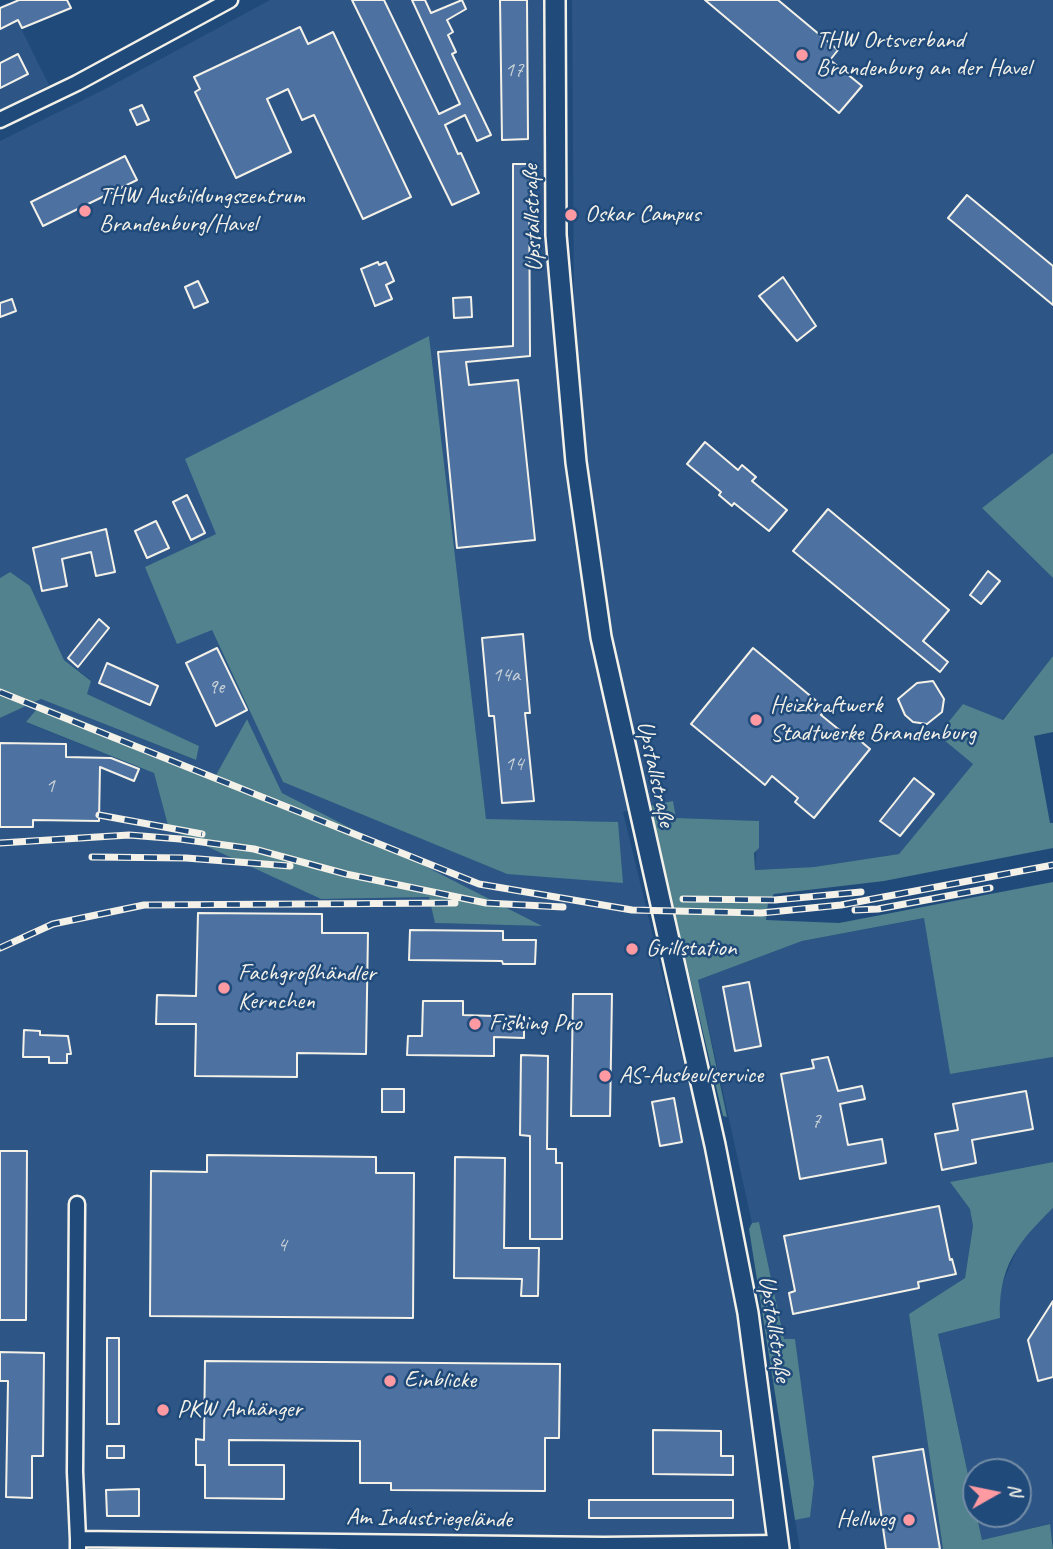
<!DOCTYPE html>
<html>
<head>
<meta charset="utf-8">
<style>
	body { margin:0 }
	#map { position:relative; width:1053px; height:1549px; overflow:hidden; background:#1f4a7a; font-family:Caveat,sans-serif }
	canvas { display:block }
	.north { position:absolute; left:962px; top:1458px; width:70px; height:70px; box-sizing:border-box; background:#1f4a7a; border:2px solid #748da6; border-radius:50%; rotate:81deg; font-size:19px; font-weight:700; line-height:28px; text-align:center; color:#f4f1e8 }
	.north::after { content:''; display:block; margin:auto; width:24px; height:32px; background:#ff9aa2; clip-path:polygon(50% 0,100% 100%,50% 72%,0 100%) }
</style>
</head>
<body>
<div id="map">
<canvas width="1053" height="1549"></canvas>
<div class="north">N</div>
</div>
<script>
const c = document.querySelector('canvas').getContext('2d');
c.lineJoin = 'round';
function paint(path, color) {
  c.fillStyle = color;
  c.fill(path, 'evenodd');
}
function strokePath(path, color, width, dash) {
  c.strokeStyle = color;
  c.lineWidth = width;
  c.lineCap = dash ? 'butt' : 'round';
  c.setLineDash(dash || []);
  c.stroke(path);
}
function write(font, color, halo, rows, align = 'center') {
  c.font = font + ' Caveat,sans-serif';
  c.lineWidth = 5;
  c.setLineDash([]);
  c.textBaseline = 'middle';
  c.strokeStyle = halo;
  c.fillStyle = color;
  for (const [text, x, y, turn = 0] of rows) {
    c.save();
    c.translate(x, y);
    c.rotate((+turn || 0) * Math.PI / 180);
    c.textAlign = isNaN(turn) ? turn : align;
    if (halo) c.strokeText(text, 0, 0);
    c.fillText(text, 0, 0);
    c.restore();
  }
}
const built = new Path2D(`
	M270,0H544L562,310L574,309L572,0H1053V453L982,508L1053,578V656L1002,720L963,704L939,734L973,764L899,854L814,867L755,870L758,821L676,818L673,802L623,812L702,1139L718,1218L739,1325L768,1549H0V718L41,699L195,760L199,746L86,694L91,680L64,660L30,586L10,572L0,578V141L107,88ZM429,336L486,820L617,822L507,874L283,782L212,630L146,567L216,534ZM41,705L216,775L247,719L282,793L540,926L435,923L430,897L321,899L170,829L154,773L27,723Z
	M8,2L49,85L0,110V6Z
	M925,918L950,1074L1053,1057V1162L950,1182L970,1209L973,1226L965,1278L909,1314L943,1549H800L795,1520L810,1516L795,1339H784L759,1222L752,1223L698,980L802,941Z
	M1053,1208V1541L1049,1524L982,1540L977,1514H1018V1472H976V1511L938,1334L1000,1318L999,1291L1022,1238Z`);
const green = new Path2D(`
	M429,336L486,819L618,822L623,883L507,874L283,782L212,630L177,644L145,567L216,534L185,459Z
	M1053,453V578L982,508Z
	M10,572L30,586L64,660L91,681L87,694L199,746L196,760L41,699L0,718V578Z
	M1053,656V732L1034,736L1050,823H1053V848L884,881L774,894L768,903L766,920L839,923L1053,882V1057L950,1074L924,918L802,941L698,980L727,1117L723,1116L649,806L673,801L676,818L759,821V848L754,853L755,870L814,867L899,854L973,764L938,735L963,704L1003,720Z
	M41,704L216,775L247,719L282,793L542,926L435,923L429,897L321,899L169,829L154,773L26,722Z
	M1053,1162V1208C1018,1242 998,1267 1000,1318L938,1334L982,1540L1050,1524L1053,1549H943L909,1314L965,1278L973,1226L970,1209L950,1182Z
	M759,1222L784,1339H795L814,1483L810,1517L795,1520L749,1229L752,1223Z`);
const building = new Path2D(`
	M19,0H67L71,8L22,28L18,20L0,29V8Z
	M352,0H384L439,114L460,104L412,0H425L431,13L462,0L466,9L447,20L453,32L448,35L456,52L452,54L491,135L477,141L465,115L445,125L458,154L461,153L479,193L452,205Z
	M500,0H527L528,139L502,140Z
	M705,0H778L838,50L830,60L862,86L839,113Z
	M300,27L308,44L333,32L411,197L363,219L314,115L302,120L288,89L267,99L291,152L236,178L195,92L200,89L194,77Z
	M18,54L28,74L0,88V63Z
	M142,105L149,120L137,125L130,110Z
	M125,156L137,180L43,226L31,202Z
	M513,164H529L530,356L466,362L469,385L518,380L535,540L457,548L438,352L513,346Z
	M967,195L1053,266V305L948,218Z
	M378,262L379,265L386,262L394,281L386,285L392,299L375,306L361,269Z
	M783,277L816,326L797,341L759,296Z
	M198,281L208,302L194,308L185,287Z
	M471,297L472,317L454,318L453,298Z
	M12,299L16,311L0,317V303Z
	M705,442L738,470L742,465L756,477L752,481L787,510L769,531L734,503L732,506L719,495L721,492L687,464Z
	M187,495L205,533L191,540L173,502Z
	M828,509L949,610L923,641L948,662L940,672L793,551Z
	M156,521L169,548L147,558L135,531Z
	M106,529L115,572L96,576L91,552L62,559L67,586L42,591L33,548Z
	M988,571L1000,581L981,604L970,595Z
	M99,619L109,628L78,667L68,658Z
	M523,634L530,713H525L534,801L502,803L494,716H489L482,638Z
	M217,648L247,710L216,726L186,663Z
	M753,648L826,709L821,715L848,737L851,733L870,749L814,818L795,802L798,798L772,776L765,785L691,724Z
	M107,663L158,686L150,705L99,683Z
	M933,681L944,699L942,712L927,724L913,722L905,715L898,699L917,683Z
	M0,743L66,744V757L111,758L139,769L134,781L100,767L99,821L33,820V827H0Z
	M914,778L934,794L900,836L880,821Z
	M198,913L322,914V933H368L366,1054L297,1053V1077L195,1076L196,1024H156L157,995L196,996Z
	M410,930L503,931V940H536L535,964H503L502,961L409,960Z
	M749,982L761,1046L735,1051L723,987Z
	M573,994H612L610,1116H571Z
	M423,1001H463V1015L524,1017V1038L494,1037V1056L407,1055L408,1036H422Z
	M24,1030L40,1031V1035L68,1036L71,1054H67V1063H49V1057H23Z
	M521,1055L548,1056L547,1149H556V1163H562V1239H530V1136L520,1135Z
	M828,1057L838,1091L862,1086L865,1099L840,1104L848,1145L882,1139L886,1163L800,1179L781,1074L814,1068L812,1060Z
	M382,1089H404V1112H382Z
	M1026,1091L1033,1129L972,1140L976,1163L942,1170L935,1134L958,1130L953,1104Z
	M674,1098L682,1142L660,1146L652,1102Z
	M0,1151H27L26,1320H0Z
	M207,1155L376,1157V1173H414L413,1318L150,1316L151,1171L207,1172Z
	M455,1157L505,1158L504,1248H539L538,1296H521L522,1279L454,1278Z
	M939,1206L950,1260L952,1259L956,1274L918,1282L919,1288L793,1314L789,1293L795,1291L784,1236Z
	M1053,1301V1377L1038,1381L1028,1340Z
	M107,1338H119V1424H107Z
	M0,1352L44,1353L43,1456H32V1498L6,1497L8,1381H0Z
	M205,1361L560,1364L559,1438H545V1491L391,1490V1483H360V1441L229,1440V1465H284V1499L205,1498V1465H196V1439L204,1440Z
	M653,1430L721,1431V1456H733V1475L653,1474Z
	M107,1446H124V1458H107Z
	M923,1449L940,1549H886L873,1457Z
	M139,1489V1516H107L106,1490Z
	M589,1500H733V1518H589Z`);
const street = new Path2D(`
	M0,120L77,83L230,0
	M77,1204L75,1472L78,1539
	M78,1549V1539L604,1545L779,1543`);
const secondary = new Path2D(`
	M555,0L556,235L576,462L601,637L715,1145L748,1313L779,1549`);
const rail = new Path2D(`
	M0,692L479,884L632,910L761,913L841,905L1053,865
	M99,815L202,834
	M0,843L129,835L180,839L254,849L346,874L486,903L563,907
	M92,857L186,858L290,866
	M683,899L775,900L861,892
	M855,910L878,909L990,888
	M0,948L53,924L144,905L455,903`);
const markers = [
	[802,55,7,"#ff9aa2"],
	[85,211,7,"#ff9aa2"],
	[571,215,7,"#ff9aa2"],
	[756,720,7,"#ff9aa2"],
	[632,949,7,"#ff9aa2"],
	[224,988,7,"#ff9aa2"],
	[475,1024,7,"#ff9aa2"],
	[605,1076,7,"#ff9aa2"],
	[390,1381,7,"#ff9aa2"],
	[163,1410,7,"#ff9aa2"],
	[909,1520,7,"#ff9aa2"]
];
const numberNames = [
	["17",514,70],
	["14a",506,675],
	["9e",216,687],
	["14",514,764],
	["1",50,786],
	["7",816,1121],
	["4",282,1245]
];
const poiNames = [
	["THW Ortsverband",816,41],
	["Brandenburg an der Havel",816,69],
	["THW Ausbildungszentrum",99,197],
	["Brandenburg/Havel",99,225],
	["Oskar Campus",585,215],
	["Heizkraftwerk",770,706],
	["Stadtwerke Brandenburg",770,734],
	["Grillstation",646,949],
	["Fachgroßhändler",238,974],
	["Kernchen",238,1002],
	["Fishing Pro",489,1024],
	["AS-Ausbeulservice",619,1076],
	["Einblicke",404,1381],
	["PKW Anhänger",177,1410],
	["Hellweg",895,1520,"right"]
];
const streetNames = [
	["Upstallstraße",533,218,-92],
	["Upstallstraße",655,774,78],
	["Upstallstraße",774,1329,81],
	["Am Industriegelände",429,1519,1]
];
paint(built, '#2d5686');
paint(green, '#51828d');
paint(building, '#4d72a1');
strokePath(building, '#f4f1e8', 2);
strokePath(street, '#f4f1e8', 19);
strokePath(secondary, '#f4f1e8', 24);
strokePath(street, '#1f4a7a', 14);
strokePath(secondary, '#1f4a7a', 19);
strokePath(rail, '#f4f1e8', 7);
strokePath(rail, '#1f4a7a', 4.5, [13]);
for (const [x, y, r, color] of markers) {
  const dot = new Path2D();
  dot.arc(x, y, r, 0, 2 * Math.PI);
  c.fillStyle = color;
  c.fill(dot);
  strokePath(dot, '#1f4a7a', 2.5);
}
write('21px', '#cad1d6', null, numberNames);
write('24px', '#f4f1e8', '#1f4a7a', poiNames, 'left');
write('24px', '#f4f1e8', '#1f4a7a', streetNames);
</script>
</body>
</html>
